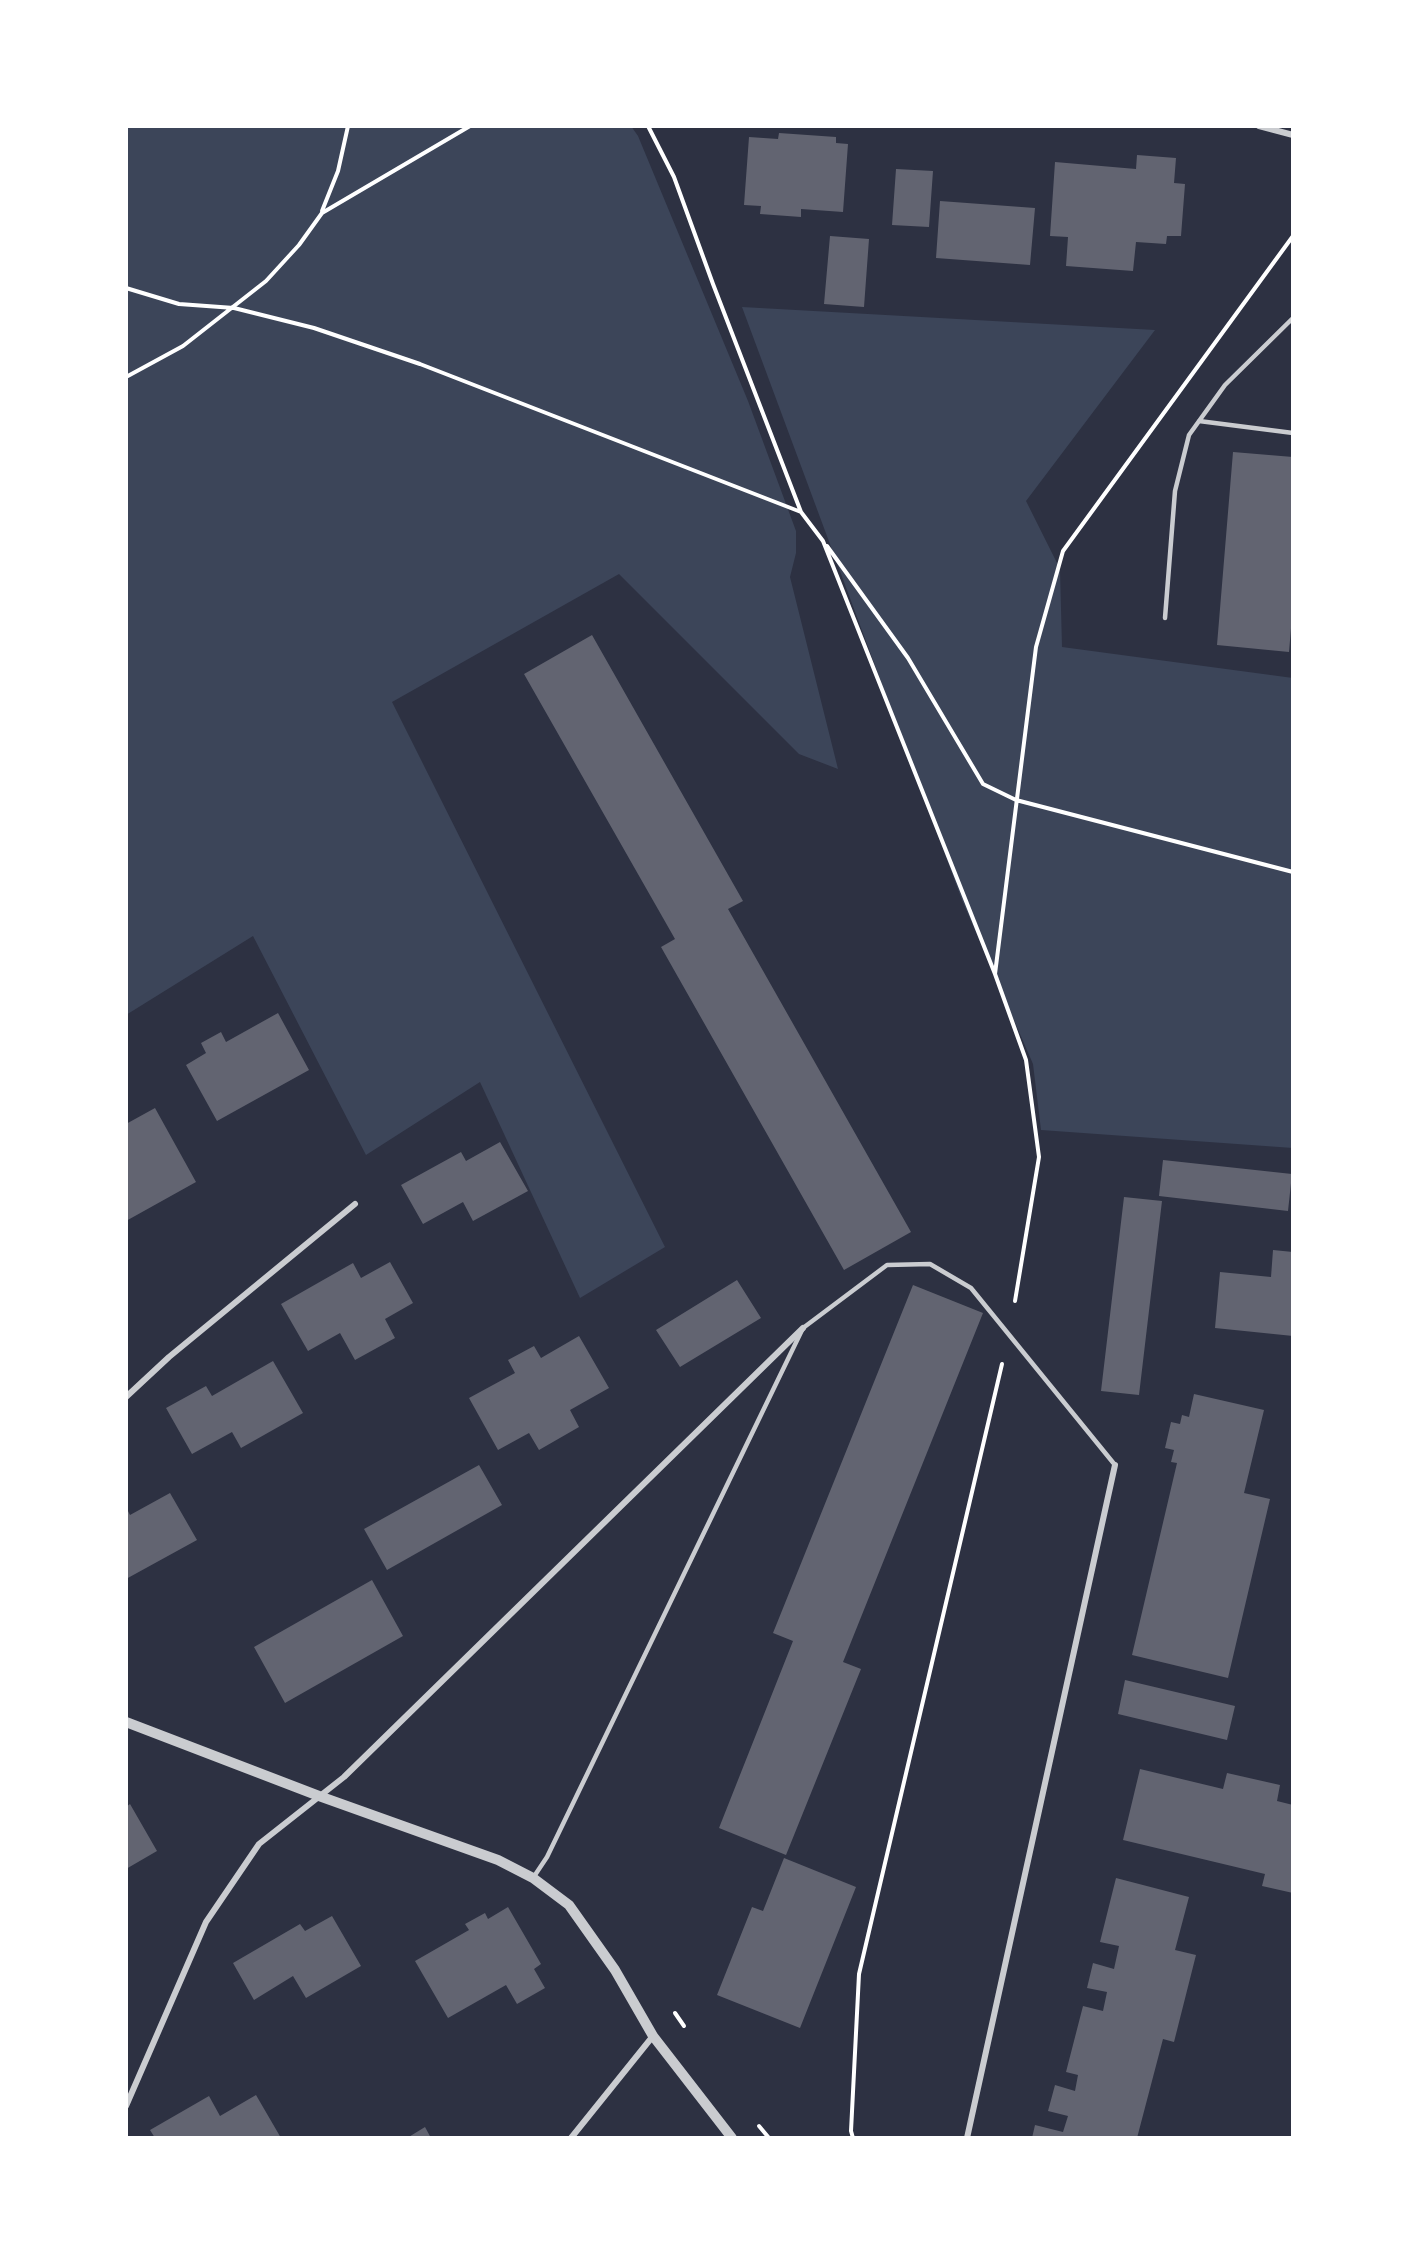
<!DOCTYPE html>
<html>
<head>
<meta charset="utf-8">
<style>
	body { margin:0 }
	#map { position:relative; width:1419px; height:2264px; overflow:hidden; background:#2d3142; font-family:Lato,sans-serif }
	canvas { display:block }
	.frame { position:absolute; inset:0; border:128px solid #fff; pointer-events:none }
</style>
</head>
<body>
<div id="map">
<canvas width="1419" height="2264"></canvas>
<div class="frame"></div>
</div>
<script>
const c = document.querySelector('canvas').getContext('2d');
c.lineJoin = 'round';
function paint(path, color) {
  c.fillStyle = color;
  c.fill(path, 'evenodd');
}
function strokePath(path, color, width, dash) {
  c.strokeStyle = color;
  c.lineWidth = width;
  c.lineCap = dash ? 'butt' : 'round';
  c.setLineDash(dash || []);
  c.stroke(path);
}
const green = new Path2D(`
	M126,126H631L638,136L748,401L796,531V553L790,577L838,769L799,754L619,574L392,702L665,1247L580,1298L480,1082L366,1155L253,936L126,1015Z
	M742,307L1155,330L1026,501L1060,569L1062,647L1293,678V1148L1041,1130L1033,1064L962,900Z`);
const building = new Path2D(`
	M779,133L836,137V143L848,144L843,212L801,209V217L760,214L761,206L744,205L749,137L778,139Z
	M1137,155L1176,158L1174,183L1185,184L1181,236H1167L1166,244L1136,242L1133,271L1066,266L1068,237L1050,236L1055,162L1136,169Z
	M896,169L933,171L929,227L892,225Z
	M940,201L1035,208L1030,265L936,258Z
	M830,236L869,239L864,307L824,304Z
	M1233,452L1293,457V605L1289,652L1217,645Z
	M592,635L743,901L728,909L911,1232L844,1270L661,947L675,939L524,674Z
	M278,1013L309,1070L217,1121L186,1065L206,1053L201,1043L221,1032L226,1042Z
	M155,1108L196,1182L126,1221V1124Z
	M500,1142L528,1191L473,1221L463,1202L423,1224L401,1185L461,1152L466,1161Z
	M1163,1160L1292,1174L1288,1211L1159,1196Z
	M1124,1197L1162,1201L1139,1395L1101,1391Z
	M1273,1250L1293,1252V1336L1215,1328L1220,1272L1271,1277Z
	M390,1262L413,1303L385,1319L395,1338L355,1360L340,1333L308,1351L281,1304L353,1263L361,1278Z
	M737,1280L761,1318L680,1367L656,1330Z
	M913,1285L983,1313L843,1662L861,1669L786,1855L719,1828L793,1641L773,1633Z
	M579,1336L609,1388L570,1410L579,1427L539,1450L529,1433L498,1450L469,1398L515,1373L508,1360L534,1346L541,1358Z
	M273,1361L303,1413L241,1448L232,1432L192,1454L166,1408L206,1386L212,1396Z
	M1194,1394L1264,1410L1244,1493L1270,1499L1228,1678L1132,1655L1177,1463L1171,1462L1174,1450L1165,1448L1171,1422L1180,1424L1182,1415L1189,1417Z
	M479,1465L502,1505L387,1570L364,1529Z
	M170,1493L197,1540L126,1579V1507L130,1515Z
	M372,1580L403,1636L285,1703L254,1647Z
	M1125,1680L1235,1706L1227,1740L1118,1714Z
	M1140,1769L1223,1789L1227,1773L1280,1785L1277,1801L1293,1805V1893L1262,1886L1265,1874L1123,1840Z
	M130,1804L157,1851L126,1869V1807Z
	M784,1858L856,1887L800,2028L717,1995L752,1907L763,1911Z
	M1116,1878L1189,1897L1175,1950L1196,1955L1174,2042L1163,2039L1137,2138H1032L1035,2125L1063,2132L1068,2116L1048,2111L1055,2085L1075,2091L1078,2075L1066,2072L1083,2006L1103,2011L1107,1992L1087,1988L1093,1963L1114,1969L1119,1946L1100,1942Z
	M508,1907L541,1964L534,1969L545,1988L517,2004L506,1985L448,2018L415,1961L469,1930L465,1924L485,1913L488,1919Z
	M332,1916L361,1966L306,1998L293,1976L254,2000L233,1963L300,1924L305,1931Z
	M256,2095L281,2138H155L150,2130L209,2096L220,2116Z
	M425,2127L431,2138H407Z`);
const path = new Path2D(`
	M648,126L674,177L713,284L801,512L823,541L995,974L1026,1060L1039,1157L1015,1301
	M322,211L338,171L348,126
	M126,288L179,304L234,308L314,328L420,364L801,512
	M126,377L183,346L266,281L299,245L322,213L470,126
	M827,546L908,658L983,784L1016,800L1293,872
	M995,974L1036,647L1063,551L1293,236
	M675,2013L684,2026
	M759,2126L769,2138
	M853,2138L851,2131L859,1974L1002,1364`);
const service = new Path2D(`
	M1199,421L1293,433
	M1165,618L1175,491L1189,435L1225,385L1293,318
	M533,1878L547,1857L803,1328L887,1265L930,1264L971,1288L1115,1465`);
const minor = new Path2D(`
	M1259,126L1293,135
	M126,1397L169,1357L355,1204
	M126,2106L206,1922L259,1844L344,1777L803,1328
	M571,2138L653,2036
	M967,2138L1115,1465`);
const tertiary = new Path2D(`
	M126,1722L319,1796L498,1860L533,1878L569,1905L615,1970L653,2036L732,2138`);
paint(green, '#3c4559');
paint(building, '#626471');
strokePath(path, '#fff', 4);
strokePath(service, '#caccd0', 4.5);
strokePath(minor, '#caccd0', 6);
strokePath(tertiary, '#caccd0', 10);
</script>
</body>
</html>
